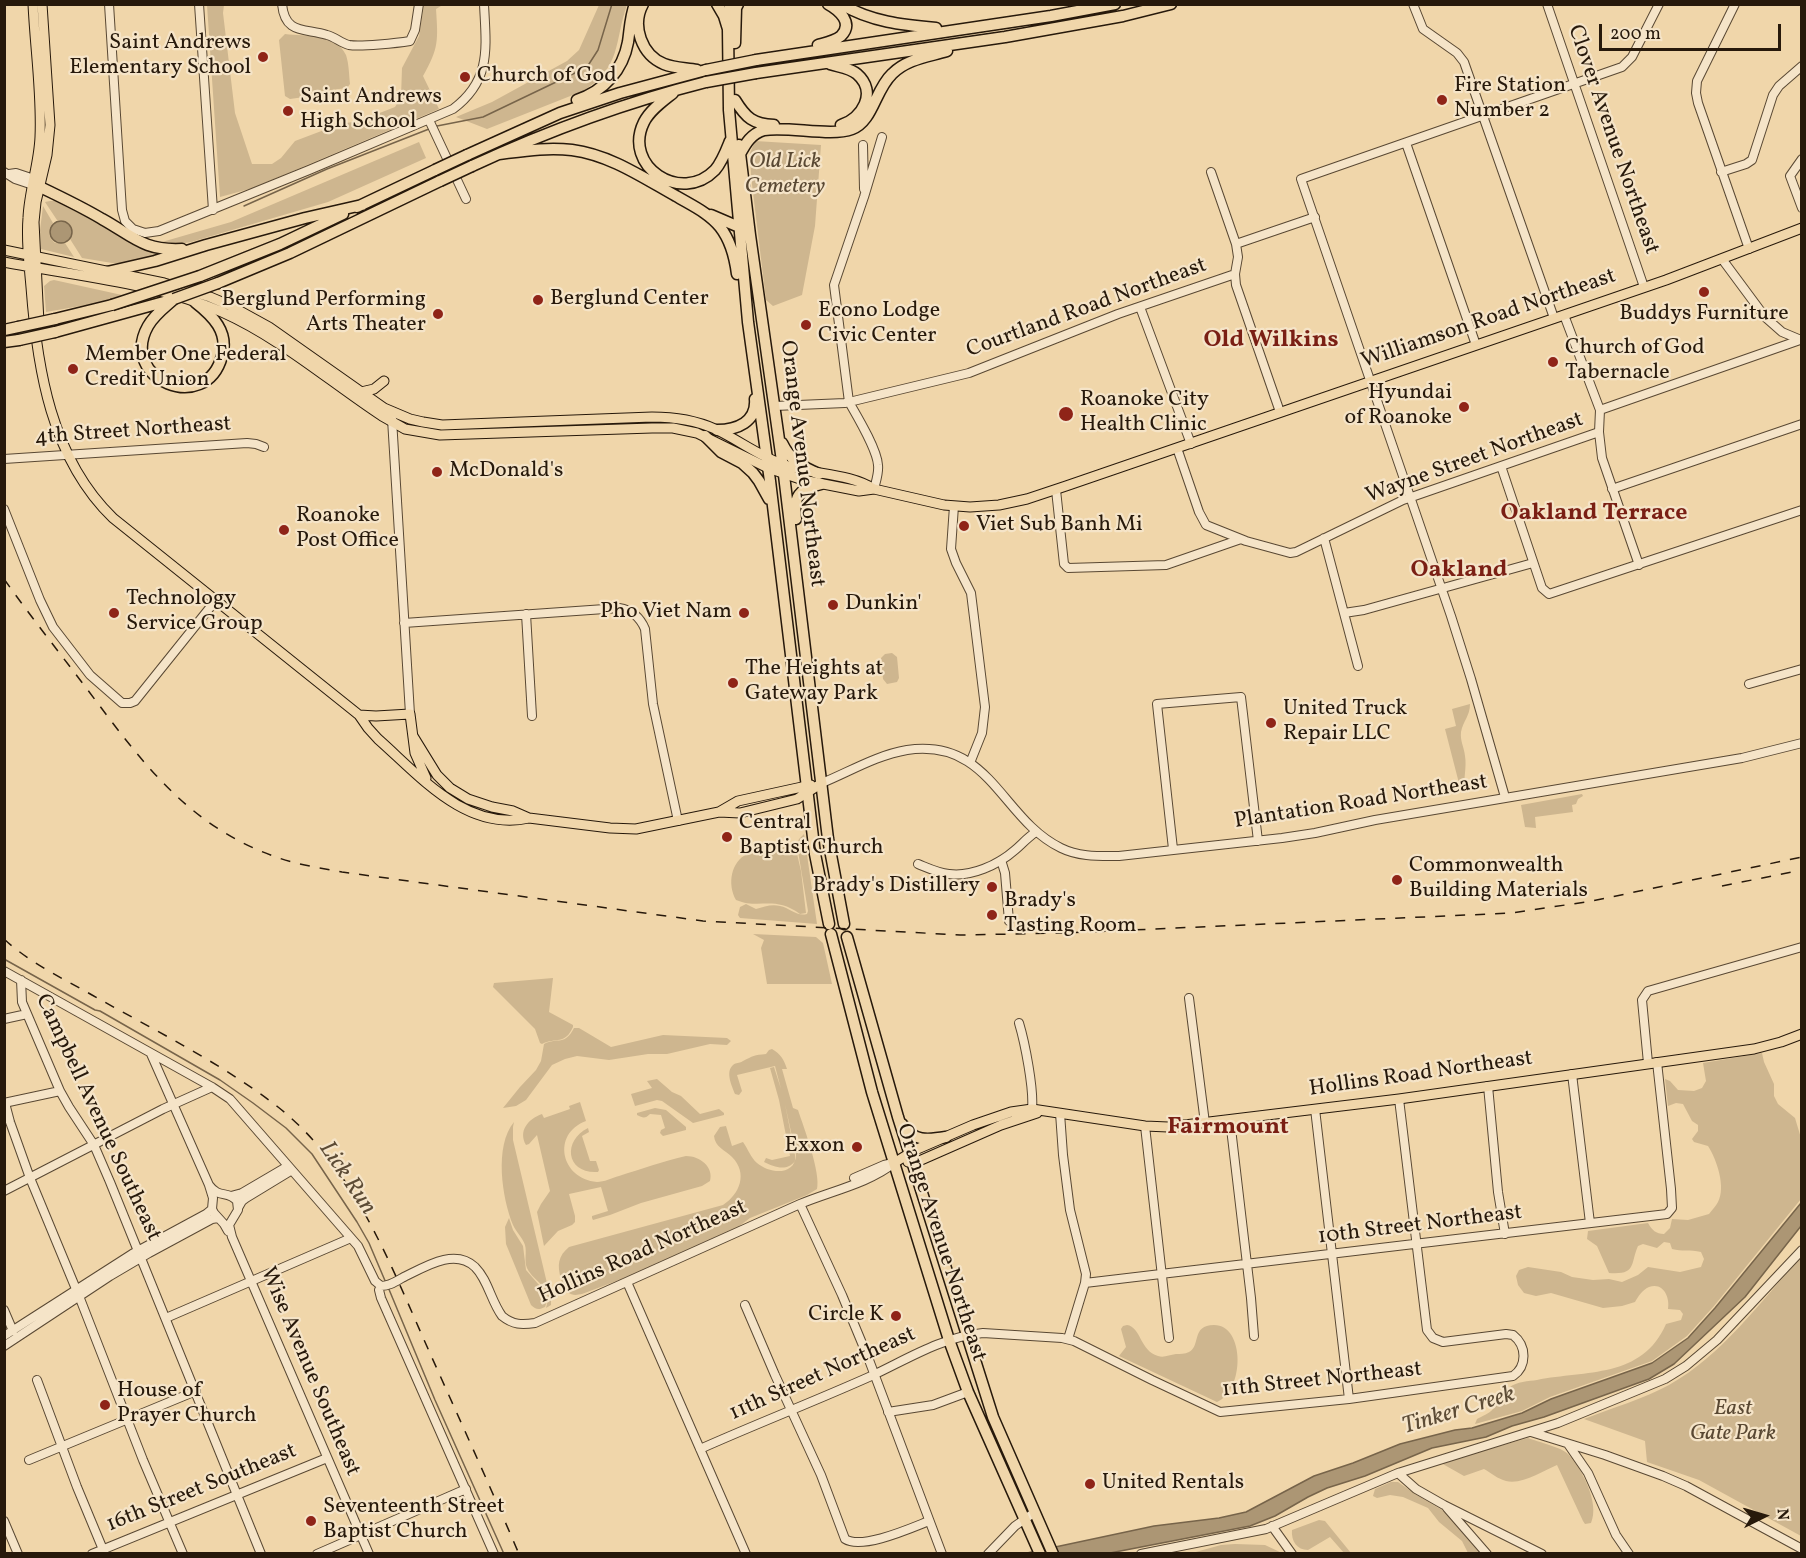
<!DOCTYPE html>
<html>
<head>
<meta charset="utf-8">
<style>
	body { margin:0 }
	#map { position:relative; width:1806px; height:1558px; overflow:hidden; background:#f0d6aa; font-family:Vollkorn,serif }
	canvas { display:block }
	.frame { position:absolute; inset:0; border:6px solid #27190b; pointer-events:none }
	.north { position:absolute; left:1734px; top:1486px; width:60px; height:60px; -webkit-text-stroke:4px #f5e4c8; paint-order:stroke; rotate:85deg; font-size:16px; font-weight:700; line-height:24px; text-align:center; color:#27190b }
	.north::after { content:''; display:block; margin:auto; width:21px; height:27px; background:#27190b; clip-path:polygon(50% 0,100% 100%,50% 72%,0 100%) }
	.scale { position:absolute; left:1599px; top:24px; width:182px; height:27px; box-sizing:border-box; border:3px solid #27190b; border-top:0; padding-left:8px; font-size:18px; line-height:21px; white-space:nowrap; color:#27190b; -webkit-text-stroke:4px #f5e4c8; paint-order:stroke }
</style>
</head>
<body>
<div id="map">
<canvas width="1806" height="1558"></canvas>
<div class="frame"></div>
<div class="north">N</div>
<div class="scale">200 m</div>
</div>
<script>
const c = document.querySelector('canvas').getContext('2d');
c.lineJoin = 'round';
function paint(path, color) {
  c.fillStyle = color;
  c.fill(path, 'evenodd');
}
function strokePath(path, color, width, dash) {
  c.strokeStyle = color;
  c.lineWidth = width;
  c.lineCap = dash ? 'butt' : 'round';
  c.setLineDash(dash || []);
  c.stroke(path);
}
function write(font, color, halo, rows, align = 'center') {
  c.font = font + ' Vollkorn,serif';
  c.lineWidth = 4.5;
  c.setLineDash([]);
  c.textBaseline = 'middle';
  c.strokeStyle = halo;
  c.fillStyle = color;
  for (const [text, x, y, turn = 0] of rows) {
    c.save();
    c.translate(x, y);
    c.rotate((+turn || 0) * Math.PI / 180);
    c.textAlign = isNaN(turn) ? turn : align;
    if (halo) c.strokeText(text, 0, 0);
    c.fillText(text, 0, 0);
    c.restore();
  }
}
const green = new Path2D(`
	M207,5H224L223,13L235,113L252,164H272L281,158L295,141L340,124L359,121L395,107L401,97L402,68L419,36L424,5H441V6L436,9C438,40 439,48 423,76L439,109L253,188L220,197Z
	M599,5H627C614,42 622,67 583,91L487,129L456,117L492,102L567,61L579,50Z
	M285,34C306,37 335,32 346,55C349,64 349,75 350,84L347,88L307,93L304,97L290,99L285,96L279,40Z
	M755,141L821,145L815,226L802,295L773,306L766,300L751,176L750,153Z
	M419,142L426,158L328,202L191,242L174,245L161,244L162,242L231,222Z
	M50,201H55C68,208 81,214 94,220C119,232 139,252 168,255L135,263H112L82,258L70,239C76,228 69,219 57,220L45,202Z
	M43,206L53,223C47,230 48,237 55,243H65L74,257L41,249L40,230Z
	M54,280L122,295L98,303L46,312L44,286L50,281Z
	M892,653L897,657L899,678L897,682L887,684L883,679L881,658L885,654Z
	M1470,704C1470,716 1463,721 1461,732C1460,741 1464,747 1465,756C1467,767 1463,779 1465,790L1461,791L1445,729L1456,726L1452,709Z
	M1582,794L1583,796L1578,799L1576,804L1572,805L1573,812L1535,817L1536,828L1525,827L1521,805Z
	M804,834L817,924L740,918L738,915L740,907L746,904L756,909C764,907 771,904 780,906C790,908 797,917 807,914L808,911L797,845L799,839Z
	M795,845L801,871L806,913L800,914C773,895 761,910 736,900C727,884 731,862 747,854Z
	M753,934L816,937L823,943L832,984H767L761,948L764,940Z
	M553,978L549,1012L573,1025V1027C565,1045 556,1037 542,1044L540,1043L535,1029L493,987L494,983Z
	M574,1028H579L611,1047L663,1035L727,1038L731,1041L727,1045L710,1044L667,1054H648L609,1060L577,1056L565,1059L552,1065L526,1100L516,1106L503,1108L520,1087L536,1070L541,1061L544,1044C558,1037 565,1046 574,1028Z
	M772,1049C781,1054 784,1060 787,1069H782L793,1108L798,1110C804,1128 821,1173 817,1189L807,1195L750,1218L738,1227L635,1274L582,1294C577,1295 572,1296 568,1292C564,1289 562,1283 561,1279C557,1265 558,1256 569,1247L723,1205C740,1194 748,1173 732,1157C725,1150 715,1147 714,1136L720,1127L726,1126L732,1146L743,1142C748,1149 751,1158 757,1163C770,1174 795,1176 796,1155L785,1104L795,1155V1161C787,1172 774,1167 764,1162L766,1158L772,1160L790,1156L779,1100L770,1068L774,1067L781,1089L775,1066L737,1075L742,1091L739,1095L735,1094C732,1086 725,1072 733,1065C737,1062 738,1064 743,1061C753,1056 754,1055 766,1054L769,1050Z
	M1762,1053L1764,1062L1774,1084V1096L1778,1104L1795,1118L1801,1138V1199L1714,1306L1687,1336L1652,1361L1550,1397L1522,1411L1475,1424L1477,1419C1482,1416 1489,1414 1493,1409C1499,1403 1503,1392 1510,1387C1516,1382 1529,1381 1537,1380C1586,1370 1642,1379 1666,1324L1681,1320L1683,1314L1680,1310L1668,1309C1670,1298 1664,1282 1649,1287C1642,1290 1638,1297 1635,1302L1622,1306L1603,1308L1551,1293L1536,1296L1524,1293L1518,1285L1516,1276L1519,1270L1528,1267L1561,1272L1572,1277L1593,1280L1609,1279L1622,1282L1638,1275L1648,1267L1680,1272L1701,1267L1704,1259L1701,1252C1690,1249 1682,1252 1672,1249L1670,1243L1664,1242L1657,1248L1643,1244L1638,1246C1630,1264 1637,1275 1609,1273L1597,1246L1587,1239L1588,1231L1648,1223C1652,1230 1656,1234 1664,1234L1670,1228L1672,1219L1688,1220L1709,1214C1712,1210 1716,1206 1718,1202C1726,1187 1717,1160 1708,1146L1694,1142L1692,1139L1698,1131V1125L1692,1121L1683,1104L1676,1103L1668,1106L1665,1079L1670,1081L1678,1090L1694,1091L1702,1088L1706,1081L1703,1063Z
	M657,1079L672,1092L681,1096L700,1114L719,1109L724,1113V1115L693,1123L662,1101L657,1100L635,1106L631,1094L652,1088L647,1081Z
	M580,1102L586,1121C551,1134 561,1179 597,1182C604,1182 612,1178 619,1176C641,1169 664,1161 686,1156C700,1156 714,1167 710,1181L702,1186L641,1203L610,1215L593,1220L592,1218V1216L608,1211L601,1187L569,1194L575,1216V1222L572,1225L558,1231L544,1246L537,1212L541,1204L550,1191L537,1135L529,1144L526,1145C518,1131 528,1119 542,1114L544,1118L570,1109L569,1106Z
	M655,1108L666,1110L686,1127V1130L663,1136L660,1133L661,1130L665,1128L661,1115L650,1114C645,1119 643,1118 637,1115V1113Z
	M514,1122L513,1127V1140L551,1300V1305L546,1308C554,1286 534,1283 527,1268C524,1261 527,1252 525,1245C523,1238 516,1232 513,1225C502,1198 494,1146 514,1122Z
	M588,1128L589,1132L582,1136L590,1161H596L599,1170L598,1172C566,1174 562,1141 588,1128Z
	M509,1218L513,1230L523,1246L526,1270L546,1293L547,1301L545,1307C539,1310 536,1310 531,1305L506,1244L505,1227Z
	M1801,1258V1536L1699,1480L1647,1462L1645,1441L1584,1419C1612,1408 1643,1399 1669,1385C1723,1355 1760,1301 1801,1258Z
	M1127,1325C1141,1327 1140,1351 1158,1356C1164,1358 1169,1355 1176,1354C1180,1354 1185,1354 1189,1352C1201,1346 1191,1325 1214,1325C1245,1325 1245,1390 1217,1402L1119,1356L1126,1347L1121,1329L1123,1326Z
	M1528,1438C1538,1442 1561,1447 1568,1454C1582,1469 1600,1503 1591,1523L1585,1524L1583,1521L1557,1465C1543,1471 1522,1485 1506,1481C1498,1479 1491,1473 1484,1469L1464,1476L1441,1463Z
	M1391,1482H1398L1415,1494L1442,1510L1453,1520L1482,1553H1468L1462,1541L1439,1522L1428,1508L1403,1497L1390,1495L1377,1498L1373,1496L1375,1489Z
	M1319,1520L1325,1521L1351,1553H1344L1330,1537L1308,1550C1297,1550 1291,1541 1292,1530Z
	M1235,1544L1265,1545L1282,1553H1192L1221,1545Z`);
const water = new Path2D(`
	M50 232a11 11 0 1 1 22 0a11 11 0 1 1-22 0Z
	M1801,1203V1226L1745,1297L1674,1364L1649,1379L1544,1417L1512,1426L1486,1437L1432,1448L1365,1476L1327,1488L1308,1497L1275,1516L1250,1526L1110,1553L1015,1554L1027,1553L1154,1526L1219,1518L1246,1512L1314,1476L1353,1463L1400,1444L1455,1430L1472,1428L1522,1413L1551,1399L1652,1363L1688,1338L1715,1308Z`);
const stream = new Path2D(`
	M437,126L483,117L577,72L589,64L598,50L612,4
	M244,206L327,169L429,129
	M4,959L95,1010L100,1011L220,1080L253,1103L286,1128L312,1154L357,1222L369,1243L386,1283
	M388,1287L435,1400L504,1554`);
const minor = new Path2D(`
	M109,4L122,210L125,221L133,229L145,233L159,231L309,170L453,109C492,80 486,47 484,4
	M199,4L213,210
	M282,4C285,35 305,28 327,35C335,37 341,43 349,45C360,47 398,43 410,41L415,30L419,4
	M1413,4L1423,29L1457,53L1464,62L1554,318
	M1547,4L1644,287
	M1735,4L1697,81L1696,93L1698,103L1749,249
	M429,120L466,199
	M1406,143L1476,345
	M863,145L864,189
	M1802,159L1790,176L1802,208
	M4,172L15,179L36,186
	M1211,172L1236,244L1238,257L1235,274L1236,285L1280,412
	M1721,172L1746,164L1752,160L1773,95L1779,86L1802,66
	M9,174L16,173L34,179
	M1236,244L1315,217
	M1722,259L1765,317L1782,332L1801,340
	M1140,307L1191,444
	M1564,315L1600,410L1599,432L1602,458L1639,565
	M775,406L845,403L969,373L1118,314L1235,274
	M1600,410L1800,340
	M392,419L410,714
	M1177,448L1199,512L1206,525L1246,541L1290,553L1296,552L1403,500L1599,432
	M4,459L247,443L256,444L264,447
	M1501,466L1542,588L1549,594L1802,510
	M874,489C876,481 879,473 878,465C877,449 857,416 849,402L834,285L864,197L882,137
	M1612,489L1802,424
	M1056,490L1064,564L1068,568L1166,565L1241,539
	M954,506L951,549L956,563L971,593L985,707L982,733L970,763
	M4,509L40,600L53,627L90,675L122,703H130L135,701L216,600
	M1324,538L1358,666
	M1344,613L1364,610L1533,563
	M526,614L532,716
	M404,623L619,608C632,610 640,617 645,629L653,704L678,821
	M1749,684L1802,669
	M822,783C849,772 877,755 907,750C991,738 1001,819 1061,848C1079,857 1099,856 1119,856L1282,838L1315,833L1375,820L1742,758L1802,743
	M1505,797L1471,679L1451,616L1301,179L1622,67L1632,57L1659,4
	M1173,849L1157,704L1241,697L1258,841
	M1001,860L1005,873L1009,921
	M918,864C928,868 938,873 949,874C971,877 998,865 1015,850C1022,844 1028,837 1036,832
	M4,971L212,1087L230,1099L358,1246L375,1281L381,1286
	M21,980L22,1002L60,1091L69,1107L94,1145L110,1182L261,1554
	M1189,998L1205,1123
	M4,1019L27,1014
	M1019,1023C1025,1043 1034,1089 1032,1109
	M151,1054L209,1185L213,1198L212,1209L214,1213L224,1224L228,1231
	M1648,1063L1642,1000L1648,991L1802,947
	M1572,1074L1590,1223
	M1488,1086L1498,1192L1505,1234
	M4,1103L60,1091
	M5,1103L10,1122L30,1178L76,1289
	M1315,1109L1349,1399
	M1060,1113L1063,1155L1070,1210L1086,1274L1085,1283L1068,1339
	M1230,1120L1251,1298L1254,1336
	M1145,1126L1169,1338
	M854,1178L884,1165L893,1163
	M209,1185C219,1199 228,1190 237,1201L238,1210L229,1225L232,1237L369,1554
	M4,1191L163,1109L212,1087
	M231,1196L242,1193L288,1166
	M800,1204L842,1295L869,1360L942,1554
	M238,1208L242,1201L246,1198L292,1170
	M627,1282L746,1554
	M1085,1283L1667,1214L1672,1208L1671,1189L1657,1062
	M381,1286C389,1286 395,1282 402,1278C423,1268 454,1247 475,1267C488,1280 491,1301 502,1316C513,1325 522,1325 535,1323L800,1204C828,1192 870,1183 894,1163
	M381,1286L379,1290L381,1298L494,1554
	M79,1296L143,1460L183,1554
	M745,1305L775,1375L821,1475L845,1539C862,1550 911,1528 929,1521
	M4,1310L13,1331
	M166,1318L351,1238
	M4,1336L132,1254L206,1214L212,1209
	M4,1346L110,1276L149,1253L212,1219L218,1218
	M37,1380L77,1487L104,1552
	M888,1412L933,1405L968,1392
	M1531,1432L1605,1455L1663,1476L1686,1486L1802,1549
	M1568,1444L1588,1473L1616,1535L1629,1554
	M700,1449C756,1424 813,1402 869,1377C906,1360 941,1337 983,1333L1062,1338L1074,1341L1152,1380L1220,1412L1349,1399L1513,1376C1527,1366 1527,1346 1513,1335L1506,1334L1443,1342L1433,1338L1427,1330L1399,1099
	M29,1460L196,1391
	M1398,1473L1416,1489L1444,1505L1542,1554
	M1447,1508L1487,1554
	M4,1521L18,1554
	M1272,1526L1292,1554
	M92,1554L327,1458
	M317,1554L466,1489
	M988,1554L1015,1526L1035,1512
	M1141,1554L1266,1529L1398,1473L1558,1423L1665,1379L1686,1366L1717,1340L1802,1250`);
const major = new Path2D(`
	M33,4C35,48 42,94 40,137C39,164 29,191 28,218C26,241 29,264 31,287C37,368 51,458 113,518L359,715L368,728L378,739C420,776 466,832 529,818
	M728,23L729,4
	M4,250L164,283L210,297L229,305L269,327L384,408L410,419L423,422L442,425L652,417C674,417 695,420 715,429C739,440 760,457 785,465C814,475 849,473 874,489
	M4,262C76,276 155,283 222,312C280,338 329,381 382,416L405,429L440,435L652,428H673L697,433L768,468L803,480L859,491L874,489L944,505L970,507L999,505L1027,499L1066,486L1666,280L1802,228
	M39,323L34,222L36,202L47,155L50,125L42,4
	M361,392L374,389L384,381
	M359,715L376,716L410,714L415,753L426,778
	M413,736L437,775L450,788L468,799L492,807L513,811L529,818L610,828L636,829L719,812L740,813L797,799L822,783
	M719,812L738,801L811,785
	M908,1162L919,1161L1001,1125L1037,1113
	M894,1163L915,1150L973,1125L1011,1112L1032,1109L1145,1126L1168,1127L1399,1099L1754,1049L1781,1042L1802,1034`);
const highway = new Path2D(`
	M643,4C631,26 642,55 664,64C674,68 686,68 697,70
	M717,4L724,16L728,29L729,110L748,322L770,481L815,854L829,924
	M841,4C871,22 903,25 936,28
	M735,43L736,8L738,4
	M818,45C825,43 835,41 841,36C854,23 839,10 828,4
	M756,60L1051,16L1115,4
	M830,64C839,67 850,68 857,74C878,92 862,119 841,125
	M756,73L1005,37L1123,16L1171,4
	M673,93C663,101 650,110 644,122C622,166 681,205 715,170C722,162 726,151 730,141
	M577,100C604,91 623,70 628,42C630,29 630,17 635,4
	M735,100C746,118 753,124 774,125
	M739,145L750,235L784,475L828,839L844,924
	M499,154C523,151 547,147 572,150C610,155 642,177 676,196C691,205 709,213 720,227C731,241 735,258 737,274
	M740,154C746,143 751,134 764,130C789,126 831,137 852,129C873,121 875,90 892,74C907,59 927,57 947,51
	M467,155L560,113L620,93L706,70
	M472,166C550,130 623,103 706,82
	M40,187C61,197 82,207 102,219C133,236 143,251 182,249
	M357,207L435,170
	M711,215L739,227
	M107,272L155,261L206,245L305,218L362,205
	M200,276L280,244L343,214
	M218,283L290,253L440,181
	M174,299C165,307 154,315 148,326C118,379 206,416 222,356C229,332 213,316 195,302
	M55,319L112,305
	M4,330L18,327
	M55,332L171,300
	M4,342L19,340
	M717,430C737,430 757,422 755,399
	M705,436L721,452L742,463L753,473L759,481L769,499
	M782,443C790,460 802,467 819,474
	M796,519C793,496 799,489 821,484
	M831,934L872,1092L949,1340L968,1392L1040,1554
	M847,937L898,1117L993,1417L1053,1554
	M902,1124C913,1142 928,1140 946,1137`);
const rail = new Path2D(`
	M4,579C31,617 59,652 87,689C142,762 188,827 279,858C299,865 321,868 342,872L703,921L960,935L1065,933L1512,913L1592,901L1802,857
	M1722,886L1802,870
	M4,939C30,963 62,978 92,995C154,1030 223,1064 278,1107C355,1168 390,1264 429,1351C459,1418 490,1486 519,1554`);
const highwayBridge = new Path2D(`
	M706,70L756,60
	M706,82L756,73
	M435,170L467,155
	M440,181L472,166
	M174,299L218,283
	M112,305L200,276
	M18,327L55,319
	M19,340L55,332`);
const markers = [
	[263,57,6,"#8f2418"],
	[465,77,6,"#8f2418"],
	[1442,100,6,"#8f2418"],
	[288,111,6,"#8f2418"],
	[1704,292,6,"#8f2418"],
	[538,300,6,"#8f2418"],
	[438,314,6,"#8f2418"],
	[806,325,6,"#8f2418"],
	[1553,362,6,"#8f2418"],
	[73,369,6,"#8f2418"],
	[1464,407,6,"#8f2418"],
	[1066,414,8,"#8f2418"],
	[437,472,6,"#8f2418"],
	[964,526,6,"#8f2418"],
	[284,530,6,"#8f2418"],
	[833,605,6,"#8f2418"],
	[114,613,6,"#8f2418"],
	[744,613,6,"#8f2418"],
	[733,683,6,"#8f2418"],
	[1271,723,6,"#8f2418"],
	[727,837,6,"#8f2418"],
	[1397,880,6,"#8f2418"],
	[992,887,6,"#8f2418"],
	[992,915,6,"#8f2418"],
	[857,1147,6,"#8f2418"],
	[896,1316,6,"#8f2418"],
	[105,1405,6,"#8f2418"],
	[1090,1484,6,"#8f2418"],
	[311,1521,6,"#8f2418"]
];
const poiNames = [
	["Saint Andrews",251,44,"right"],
	["Elementary School",251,69,"right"],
	["Church of God",477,77],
	["Fire Station",1454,87],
	["Number 2",1454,112],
	["Saint Andrews",300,98],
	["High School",300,123],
	["Berglund Center",550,300],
	["Berglund Performing",426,301,"right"],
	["Arts Theater",426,326,"right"],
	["Econo Lodge",818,312],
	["Civic Center",818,337],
	["Buddys Furniture",1704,315,"center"],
	["Church of God",1565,349],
	["Tabernacle",1565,374],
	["Member One Federal",85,356],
	["Credit Union",85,381],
	["Hyundai",1452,394,"right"],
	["of Roanoke",1452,419,"right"],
	["Roanoke City",1080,401],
	["Health Clinic",1080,426],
	["McDonald's",449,472],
	["Roanoke",296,517],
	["Post Office",296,542],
	["Viet Sub Banh Mi",976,526],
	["Technology",126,600],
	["Service Group",126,625],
	["Dunkin'",845,605],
	["Pho Viet Nam",732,613,"right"],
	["The Heights at",745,670],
	["Gateway Park",745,695],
	["United Truck",1283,710],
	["Repair LLC",1283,735],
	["Central",739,824],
	["Baptist Church",739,849],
	["Commonwealth",1409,867],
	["Building Materials",1409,892],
	["Brady's Distillery",980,887,"right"],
	["Brady's",1004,902],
	["Tasting Room",1004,927],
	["Exxon",845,1147,"right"],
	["Circle K",884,1316,"right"],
	["House of",117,1392],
	["Prayer Church",117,1417],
	["United Rentals",1102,1484],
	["Seventeenth Street",323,1508],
	["Baptist Church",323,1533]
];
const streetNames = [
	["Clover Avenue Northeast",1612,140,71],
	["Courtland Road Northeast",1087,309,-20],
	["Williamson Road Northeast",1489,320,-19],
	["4th Street Northeast",133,432,-4],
	["Wayne Street Northeast",1475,459,-20],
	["Orange Avenue Northeast",801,464,83],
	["Plantation Road Northeast",1361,803,-9],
	["Hollins Road Northeast",1421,1075,-8],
	["Campbell Avenue Southeast",97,1118,65],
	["10th Street Northeast",1420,1226,-7],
	["Orange Avenue Northeast",940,1243,72],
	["Hollins Road Northeast",643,1253,-24],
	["Wise Avenue Southeast",309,1372,67],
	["11th Street Northeast",823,1375,-24],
	["11th Street Northeast",1322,1381,-6],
	["16th Street Southeast",202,1489,-22]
];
const parkNames = [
	["Old Lick",785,163],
	["Cemetery",785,188],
	["East",1733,1410],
	["Gate Park",1733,1435]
];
const neighbourhoodNames = [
	["Old Wilkins",1271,342],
	["Oakland Terrace",1594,515],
	["Oakland",1459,572],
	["Fairmount",1228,1129]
];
const waterNames = [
	["Lick Run",346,1179,56],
	["Tinker Creek",1459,1412,-17]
];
paint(green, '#ceb68f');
paint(water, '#ac9674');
strokePath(water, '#77644a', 1.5);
strokePath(stream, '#77644a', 1.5);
strokePath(minor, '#594833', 10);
strokePath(major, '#27190b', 11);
strokePath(highway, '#27190b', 13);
strokePath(minor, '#f5e4c8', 8);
strokePath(major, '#f0d6aa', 9);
strokePath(highway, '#f0d6aa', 10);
strokePath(rail, '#27190b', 1.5, [10, 10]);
strokePath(highwayBridge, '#27190b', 13, []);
strokePath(highwayBridge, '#f0d6aa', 10);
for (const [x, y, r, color] of markers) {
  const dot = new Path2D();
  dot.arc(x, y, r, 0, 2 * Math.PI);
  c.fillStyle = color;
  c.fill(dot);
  strokePath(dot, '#f5e4c8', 2);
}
write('22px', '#27190b', '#f5e4c8', poiNames, 'left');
write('22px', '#27190b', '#f5e4c8', streetNames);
write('italic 22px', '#594833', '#f5e4c8', parkNames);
write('bold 24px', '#7a1f14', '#f5e4c8', neighbourhoodNames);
write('italic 24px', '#5c4b35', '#f5e4c8', waterNames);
</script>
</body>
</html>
